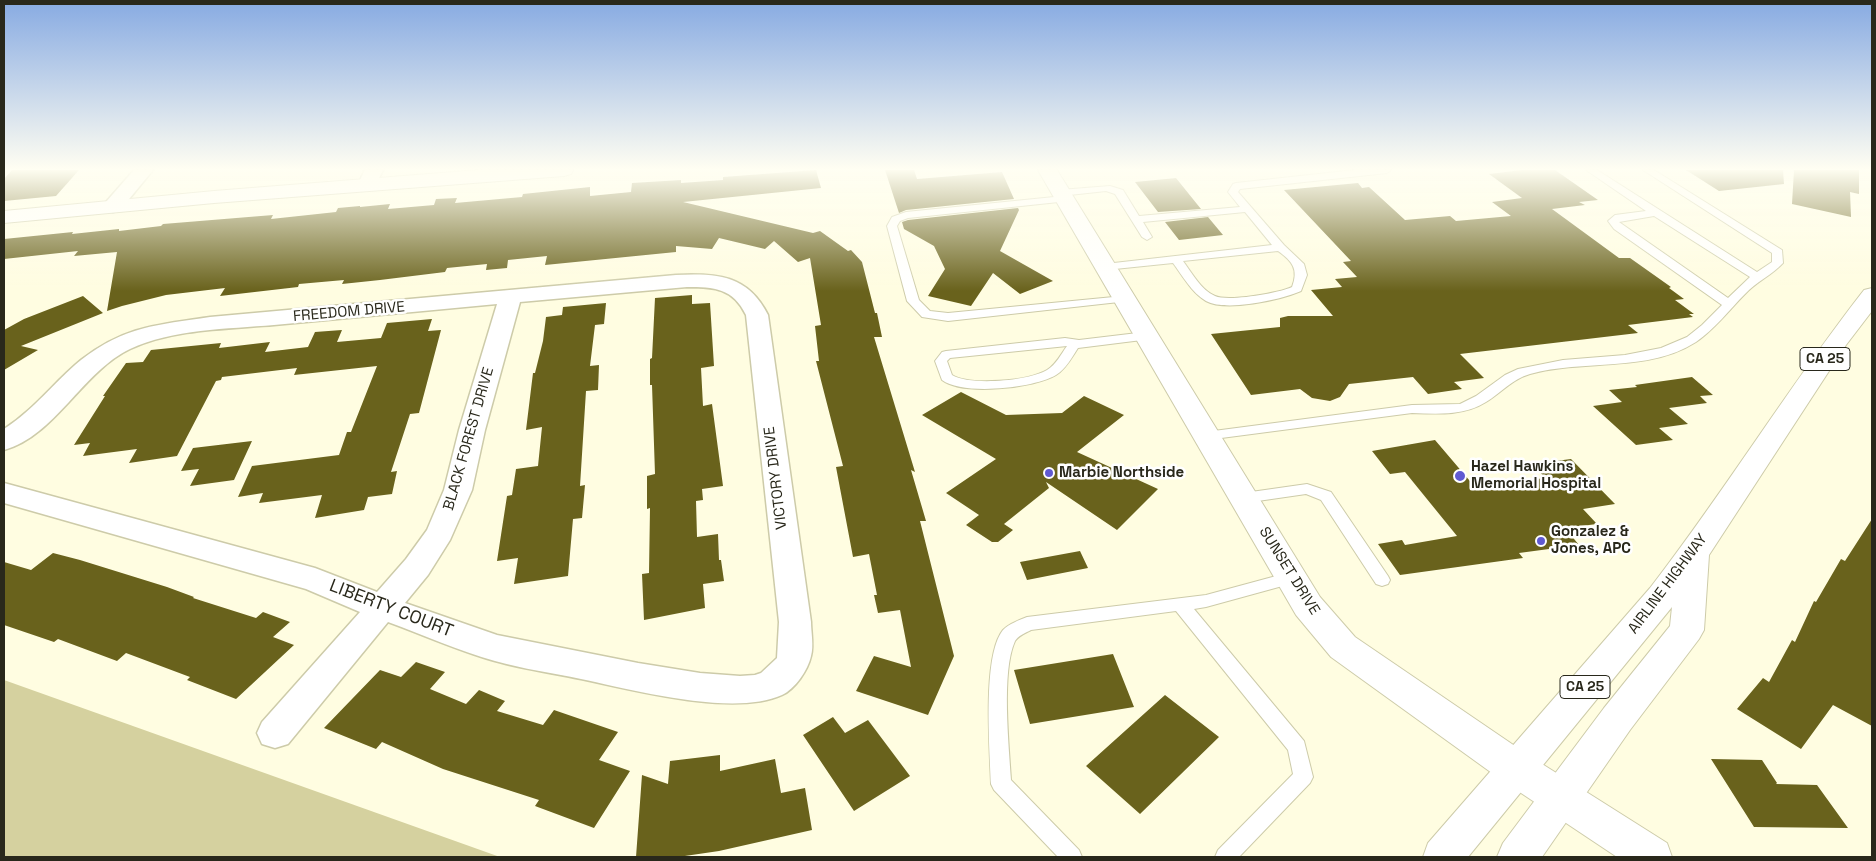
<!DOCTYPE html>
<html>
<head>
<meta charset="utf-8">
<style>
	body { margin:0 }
	#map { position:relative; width:1876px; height:861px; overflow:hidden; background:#fffde1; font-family:"Space Grotesk",sans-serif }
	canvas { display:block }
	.frame { position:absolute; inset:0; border:5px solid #29281b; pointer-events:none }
</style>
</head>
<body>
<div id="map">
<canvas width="1876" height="861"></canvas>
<div class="frame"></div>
</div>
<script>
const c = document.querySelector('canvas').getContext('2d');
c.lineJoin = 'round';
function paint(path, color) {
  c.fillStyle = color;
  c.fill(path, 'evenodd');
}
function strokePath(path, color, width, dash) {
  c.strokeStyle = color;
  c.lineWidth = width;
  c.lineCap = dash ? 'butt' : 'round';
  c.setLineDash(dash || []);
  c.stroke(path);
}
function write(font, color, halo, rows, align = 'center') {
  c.font = font + ' "Space Grotesk",sans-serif';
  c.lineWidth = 5;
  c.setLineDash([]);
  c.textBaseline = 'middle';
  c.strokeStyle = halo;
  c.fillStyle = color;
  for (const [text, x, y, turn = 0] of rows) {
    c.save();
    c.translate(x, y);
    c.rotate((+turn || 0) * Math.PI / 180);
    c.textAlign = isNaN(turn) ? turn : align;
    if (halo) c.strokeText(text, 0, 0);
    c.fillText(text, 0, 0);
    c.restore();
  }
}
const green = new Path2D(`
	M4,680L500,857H4Z`);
const building = new Path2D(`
	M12,170H79L56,196L4,201V179Z
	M816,170L821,188L683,202L813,233L820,231L848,251L851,250L862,262L875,313H877L882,337H874L915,472L911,470L926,521H920L954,656L928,715L856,691L874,656L911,667L900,610L878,613L874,595H877L869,554L853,557L836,467L843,466L816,361H819L815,326L821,325L810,258L798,262L774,241L765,249L719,238L712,249L676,246V252L545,265L547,256L508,260L507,268L486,270L487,264L447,268L445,272L380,280L342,284L344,280L299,284L298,287L220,296L225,288L166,295L122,306L107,311L117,252L74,256L78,251L4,259V239L73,232L72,234L119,229V231L161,226L163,224L273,215L271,219L336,212L338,208L360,206V207L390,204L388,209L434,205L436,199L457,198L455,203L522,197L523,194L590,187V196L631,192L632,183L681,180V183L723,180V177Z
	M885,170H914L917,179L1002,172L1014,199L906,210L899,213Z
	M1522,170H1555L1598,200L1579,202L1585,205L1552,209L1619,258H1630L1671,287L1669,288L1684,299L1675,300L1694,314H1689L1693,317L1628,325L1638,333L1460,354L1484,378L1454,382L1462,389L1428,394L1413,377L1349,384L1340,397L1330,401L1312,398L1300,389L1251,395L1211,334L1280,327V318L1288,316H1333L1311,290L1342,287L1335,279L1357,277L1343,262L1351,261L1284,190L1358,183L1362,188L1369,187L1405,220L1450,216L1456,221L1511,216L1492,202L1522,198L1489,174Z
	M1686,170H1783L1784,184L1719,191Z
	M1794,170H1859V194L1850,192L1851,217L1792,204Z
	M1176,178L1201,209L1158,212L1135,182Z
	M1018,208L1019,210L1000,251L1053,281L1020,294L993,273L971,306L928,296L945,269L934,246L904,229L902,222L908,220Z
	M1208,217L1223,235L1179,240L1165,222Z
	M692,295V304L710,303L714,366L701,368L703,406L712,404L723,486L702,489L703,500L696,501L697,537L718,534L719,560H721L724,581L703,584L705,608L644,620L642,574L649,573L650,508L647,509V476L655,474L652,385H650V359L652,358L655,298Z
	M83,296L103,313L21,346L38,350L4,370V330L24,319Z
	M606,303L604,324L595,325L590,366L599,365L598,390L586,391L580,486L585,485L582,518L573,519L568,576L514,584L518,558L497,561L507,496L512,495L516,469L538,466L542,427L526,430L533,373H535L543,341L546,317L562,315L563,307Z
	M432,319L428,331L441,330L419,413L410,414L391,472L397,471L392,494L368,497L364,510L315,518L322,495L259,503L263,493L238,497L252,466L339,455L347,432H351L377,366L294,375L297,368L222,377L221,380L216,381L177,456L129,463L137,449L83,456L90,443L74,445L105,396H103L126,363L143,362L151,350L221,343L219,348L270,342L265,352L308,347L315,332L342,330L337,342L381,338L387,323Z
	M1692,377L1713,395L1700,396L1707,403L1669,408L1688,424L1659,428L1673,440L1636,445L1593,406L1622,402L1609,390L1637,387L1635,385Z
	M961,392L1006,415L1062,413L1084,396L1124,415L1077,452L1158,489L1117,530L1046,482L1049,488L1004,524L1013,530L998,542H992L966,525L979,515L946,493L996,459L922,415Z
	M1435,440L1475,487L1545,478L1533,464L1571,459L1615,504L1583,509L1597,524L1565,528L1579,545L1519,553L1523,558L1400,575L1378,544L1402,540L1405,545L1457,536L1405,472L1390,474L1372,451Z
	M252,441L234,480L190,486L199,469L181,471L193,448Z
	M1872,519V726L1833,705L1801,749L1737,709L1763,678L1769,682L1792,640L1795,642L1814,601L1816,602L1841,559L1845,561Z
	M1080,551L1088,568L1027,580L1020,562Z
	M53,553L80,560L167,587L194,597L193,598L256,618L263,612L290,622L273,637L294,645L236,699L187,680L190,677L126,653L117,661L58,639L54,642L4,625V562L31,570Z
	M1113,654L1134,707L1030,724L1014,670Z
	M416,662L445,672L430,689L466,704L479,690L505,701L497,711L543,725L554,710L618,732L599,760L630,771L594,828L535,806L539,800L443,769L382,742L376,749L324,728L380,670L401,677Z
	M1165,695L1219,737L1140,814L1086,766Z
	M833,717L845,733L868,720L910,776L854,811L803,735Z
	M720,755V771L775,759L781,793L805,788L812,830L719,851L678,857H636L642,775L668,784L670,761Z
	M1711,759L1762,760L1777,783L1776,784L1817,785L1848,828L1754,827Z`);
const lane = new Path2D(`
	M1355,170H1391L1387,173L1240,189L1238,192L1284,245L1304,264L1307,275L1301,291C1280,300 1226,312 1206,301C1192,293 1182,275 1173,263L1105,270L1099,267L1105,264L1272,245L1245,212L1143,222L1152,237L1147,240L1142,237L1115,194L1106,191L1060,196L1055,193L1060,190L1110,186L1123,190L1139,216L1240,207L1228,192L1233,184L1236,183ZM1278,251C1292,261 1299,269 1292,287C1279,293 1228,302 1215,296C1201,290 1192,273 1183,261Z
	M1586,170H1597L1757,272L1772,262V253L1643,170H1654L1782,250L1783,263C1772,275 1756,282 1745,294C1729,310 1715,329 1696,342C1648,373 1583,359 1530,374C1512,379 1501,393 1486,402C1464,416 1437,414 1412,413L1206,440L1201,439L1199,436L1201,433L1206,432L1412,405L1460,404L1476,396L1505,375L1518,369L1563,360L1625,355L1661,348L1687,337L1702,325L1722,305L1614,229L1608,221L1615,215L1646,211ZM1654,216L1750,277L1728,298L1619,222Z
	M1064,196L1068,197V201L908,218L900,221L897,226L919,300L930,311L948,313L1124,296L1128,297L1130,299L1128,301L948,321L922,317L907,301L887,226L892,217L906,212Z
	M1146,332L1152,336L1150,339L1078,348C1072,357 1066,369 1056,375C1035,388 963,396 942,380L935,361L942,352L946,351L1065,338L1079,340ZM1067,346C1061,354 1056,365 1047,370C1028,381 970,386 952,375L947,361L950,358Z
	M1307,484L1331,492L1388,576L1390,580L1388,584L1382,586L1376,584L1321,500L1306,494L1244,503L1239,502L1237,498L1239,494L1244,493Z
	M1291,572L1297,574L1299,578L1297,582L1206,607L1194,609L1304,741L1313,777L1310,783L1239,857H1215L1218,850L1293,774L1288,750L1176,611L1031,630C1025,633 1018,636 1015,641C1001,671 1009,746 1011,780L1079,850L1082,857H1058L994,790L991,784C990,750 982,656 1003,630C1009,624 1019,620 1027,617L1206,595Z`);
const street = new Path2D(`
	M134,170H153L120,210L113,212L106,210L103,206L106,202Z
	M365,170H383L374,188L367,190L360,188L358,184Z
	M676,275C717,273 748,275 768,315L811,622C811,632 814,646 811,656C808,670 795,689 782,695C734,717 633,690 581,679C553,673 523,669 495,661C459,651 424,635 388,622L288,744L275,748L262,744L257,733L262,722L360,612L306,589L4,503V483L315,568L377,592L406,559L427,530L444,490L459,430L497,304C423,311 349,318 274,325C228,329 172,329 130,349C82,372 55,436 4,450V429C35,409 53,383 81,360C125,326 157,325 210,317ZM687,287C714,287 733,288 746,315L779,622L777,658L761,673L755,675L740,676L700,673L638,663L497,635L405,603L428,575L450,540L472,490L485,430L520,302Z`);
const secondary = new Path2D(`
	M479,170H573L571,174L564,176L214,203L4,223V211L214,191Z
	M1038,170H1057L1320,597L1355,637L1531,757L1667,843L1672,857H1617L1503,781L1331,657L1296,615Z`);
const primary = new Path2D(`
	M1872,288V311L1846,345L1709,555L1704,630L1699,639L1630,730L1542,857H1497L1503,843L1604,708L1670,626L1672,607L1468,857H1423L1428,843L1650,588C1725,491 1789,386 1864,290Z`);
const markers = [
	[1049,473,5,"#605ad2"],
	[1460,476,6,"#605ad2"],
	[1541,541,5,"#605ad2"]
];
const shields = [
	[1825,359,50],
	[1585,687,50]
];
const shieldNames = [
	["CA 25",1825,359],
	["CA 25",1585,687]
];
const streetNames = [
	["FREEDOM DRIVE",349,312,-5],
	["BLACK FOREST DRIVE",469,439,-74],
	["VICTORY DRIVE",776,478,-97],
	["SUNSET DRIVE",1289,571,58],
	["AIRLINE HIGHWAY",1668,584,-53]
];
const poiNames = [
	["Hazel Hawkins",1471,467],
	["Memorial Hospital",1471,484],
	["Marbie Northside",1059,473],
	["Gonzalez &",1551,532],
	["Jones, APC",1551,549]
];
const nearStreetnames = [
	["LIBERTY COURT",391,609,21]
];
paint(green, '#d5d19f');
paint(building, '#69621c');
strokePath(lane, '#cdcba9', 2);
strokePath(street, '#cdcba9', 3);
strokePath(secondary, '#cdcba9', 2);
strokePath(primary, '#cdcba9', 2);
paint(lane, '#fff');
paint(street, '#fff');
paint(secondary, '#fff');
paint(primary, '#fff');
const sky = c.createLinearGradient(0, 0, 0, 291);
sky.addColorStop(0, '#87aae2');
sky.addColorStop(0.58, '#fffef2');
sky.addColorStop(1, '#fffef200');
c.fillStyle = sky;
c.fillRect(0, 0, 1876, 291);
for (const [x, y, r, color] of markers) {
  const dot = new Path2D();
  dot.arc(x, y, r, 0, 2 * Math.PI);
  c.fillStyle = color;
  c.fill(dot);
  strokePath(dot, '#fff', 2);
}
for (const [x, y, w] of shields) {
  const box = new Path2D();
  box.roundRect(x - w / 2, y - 11.5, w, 23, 4);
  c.fillStyle = '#fff';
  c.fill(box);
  strokePath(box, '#29281b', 1);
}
write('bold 14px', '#29281b', null, shieldNames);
write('15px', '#29281b', '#fff', streetNames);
write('bold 15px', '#29281b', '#fff', poiNames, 'left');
write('18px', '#29281b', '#fff', nearStreetnames);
</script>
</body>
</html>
